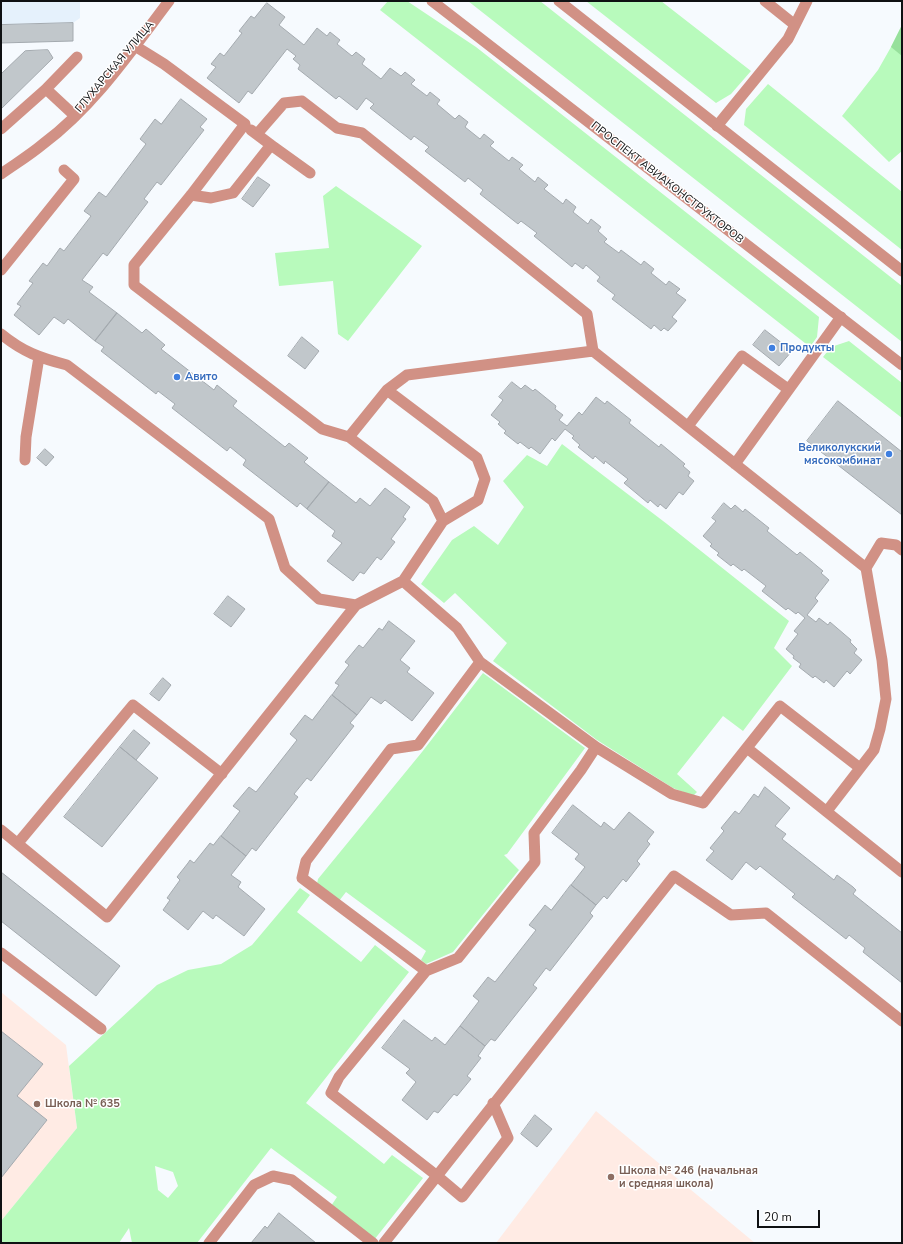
<!DOCTYPE html>
<html>
<head>
<meta charset="utf-8">
<style>
	body { margin:0 }
	#map { position:relative; width:903px; height:1244px; overflow:hidden; background:#f6fafe; font-family:"Nunito Sans",sans-serif }
	canvas { display:block }
	.frame { position:absolute; inset:0; border:2px solid #0f1113; pointer-events:none }
	.scale { position:absolute; left:757px; top:1210px; width:63px; height:18px; box-sizing:border-box; border:2px solid #0f1113; border-top:0; padding-left:5px; font-size:12px; line-height:14px; white-space:nowrap; color:#0f1113; -webkit-text-stroke:3px #fff; paint-order:stroke }
</style>
</head>
<body>
<div id="map">
<canvas width="903" height="1244"></canvas>
<div class="frame"></div>
<div class="scale">20 m</div>
</div>
<script>
const c = document.querySelector('canvas').getContext('2d');
c.lineJoin = 'round';
function paint(path, color) {
  c.fillStyle = color;
  c.fill(path, 'evenodd');
}
function strokePath(path, color, width, dash) {
  c.strokeStyle = color;
  c.lineWidth = width;
  c.lineCap = dash ? 'butt' : 'round';
  c.setLineDash(dash || []);
  c.stroke(path);
}
function write(font, color, halo, rows, align = 'center') {
  c.font = font + ' "Nunito Sans",sans-serif';
  c.lineWidth = 3;
  c.setLineDash([]);
  c.textBaseline = 'middle';
  c.strokeStyle = halo;
  c.fillStyle = color;
  for (const [text, x, y, turn = 0] of rows) {
    c.save();
    c.translate(x, y);
    c.rotate((+turn || 0) * Math.PI / 180);
    c.textAlign = isNaN(turn) ? turn : align;
    if (halo) c.strokeText(text, 0, 0);
    c.fillText(text, 0, 0);
    c.restore();
  }
}
const built = new Path2D(`
	M1,1H80V18L73,23V41L1,43Z`);
const education = new Path2D(`
	M1,992L66,1045L77,1128L1,1221Z
	M596,1111L755,1243H496Z`);
const green = new Path2D(`
	M388,1H407L476,47L819,317L817,337L810,347L380,10Z
	M468,1H540L902,286V342Z
	M586,1H661L751,71L731,94L716,103Z
	M902,25V151L889,162L842,116L878,70L891,47Z
	M768,84L902,192V250L744,125L746,109Z
	M336,186L422,246L348,341L338,334L333,281L279,286L275,253L329,248L323,196Z
	M849,341L902,383V418L823,357L831,347Z
	M562,444L667,524L789,621L774,648L792,666L743,731L723,716L677,774L697,792L693,796L673,788L597,740L493,661L507,643L455,593L444,603L421,584L452,540L474,526L498,545L524,507L503,481L527,455L547,466Z
	M483,673L585,748L507,854L504,855L519,870L453,952L426,964L421,960L426,951L346,892L339,901L317,884L318,879L422,752Z
	M300,888L310,895L297,912L361,962L375,945L409,972L306,1103L384,1164L392,1155L423,1178L374,1240L331,1206L337,1197L271,1148L197,1243H132L129,1228L119,1243H1V1221L77,1128L69,1066L157,985L188,970L221,964L252,945ZM155,1166L173,1172L178,1186L168,1198L158,1190Z`);
const forest = new Path2D(`
	M902,25V56L891,47Z`);
const building = new Path2D(`
	M267,3L285,17L279,25L304,45L317,28L327,36L330,32L340,40L337,44L352,56L356,52L365,59L362,64L381,79L390,68L401,76L405,72L415,80L411,84L427,96L430,92L440,100L437,104L455,119L459,115L468,122L465,127L480,139L484,134L494,142L490,146L509,161L512,157L523,165L519,169L535,182L538,177L548,185L544,189L563,204L566,199L576,207L573,212L588,224L591,219L601,227L598,231L607,239L604,242L619,253L621,250L641,265L644,261L654,269L651,273L666,285L669,281L680,289L676,293L686,300L672,317L677,321L668,331L664,328L661,331L654,325L651,329L612,299L615,295L597,281L600,277L586,265L583,269L575,263L572,267L534,236L537,233L521,221L518,224L480,194L483,190L468,178L465,182L425,151L429,147L414,136L411,140L370,108L374,104L366,98L357,110L339,96L336,99L298,69L300,65L293,59L296,56L287,49L252,94L248,91L239,103L207,78L216,67L211,64L220,53L224,56L242,33L239,31L251,16L254,18Z
	M73,23V41L1,43V25Z
	M48,50L53,58L1,109V74L25,51Z
	M181,99L207,119L200,127L204,130L161,185L157,182L144,199L148,202L107,256L103,253L82,280L93,287L89,292L117,313L95,341L68,319L64,324L54,317L39,335L14,315L21,306L17,304L33,283L29,281L43,263L47,266L60,248L64,251L91,216L84,211L99,192L106,197L146,144L140,139L155,119L161,124Z
	M258,177L270,185L253,207L242,199Z
	M117,313L142,333L146,329L165,345L161,349L214,390L217,385L233,398L237,401L233,406L285,447L289,443L308,458L304,462L329,482L307,509L300,503L297,507L243,465L246,460L230,447L227,451L172,408L175,404L158,391L156,394L101,351L104,347L95,341Z
	M765,330L792,351L779,366L753,345Z
	M302,337L319,351L305,369L288,356Z
	M512,382L521,389L525,385L533,391L535,389L556,406L555,409L563,415L559,420L567,426L579,412L582,415L596,397L605,404L607,401L631,420L629,423L659,447L661,444L685,464L683,466L690,472L688,476L694,481L683,495L679,492L666,509L660,504L658,507L650,500L648,503L624,483L628,479L605,461L604,464L595,456L593,459L578,447L580,445L572,438L574,436L565,429L555,441L552,438L540,454L531,447L529,449L520,442L518,444L504,433L506,431L498,424L500,422L491,415L503,400L499,397Z
	M838,401L902,452V515L807,441Z
	M45,449L54,457L46,466L37,458Z
	M329,482L356,503L360,498L370,506L385,488L410,507L403,517L406,519L391,539L395,542L381,560L377,557L364,574L360,572L353,581L327,561L342,543L332,536L335,531L307,509Z
	M724,503L731,509L735,505L743,512L745,509L769,528L767,531L797,555L800,552L823,571L821,573L829,580L815,598L818,601L807,615L816,622L819,618L828,625L830,622L851,640L850,642L857,649L854,653L862,660L850,674L847,671L834,687L826,680L824,683L815,676L813,678L799,667L801,664L793,658L794,656L786,649L798,634L794,631L805,618L798,612L796,614L788,608L786,610L762,591L766,586L744,569L742,571L733,564L731,566L717,555L719,553L710,546L712,544L703,536L716,521L712,518Z
	M228,596L245,609L231,627L214,614Z
	M389,621L415,641L400,660L410,668L407,672L434,693L412,721L385,700L381,704L371,697L357,715L332,695L339,685L335,683L349,665L345,662L359,645L363,648L379,628L382,630Z
	M163,678L171,685L159,701L150,694Z
	M332,695L357,715L350,723L354,726L311,781L307,778L294,794L298,797L256,851L252,848L246,856L221,836L240,811L233,806L249,787L256,792L297,740L290,734L305,715L312,720Z
	M134,730L150,743L136,760L120,747Z
	M120,747L158,778L102,847L64,817Z
	M765,787L790,808L775,826L786,834L782,839L834,880L837,875L853,887L856,890L853,894L902,933V983L863,952L865,948L849,935L846,939L792,897L795,894L760,866L756,870L746,862L732,880L706,860L714,851L710,848L724,831L721,828L735,811L739,814L754,794L758,797Z
	M573,805L601,827L604,822L614,830L629,812L654,832L647,841L650,844L637,861L640,864L626,882L623,879L607,899L604,896L596,905L571,885L585,867L575,859L579,854L552,833Z
	M221,836L246,856L231,875L241,882L238,887L265,909L244,936L216,915L213,919L203,911L188,930L163,910L170,900L167,898L180,880L177,877L188,863L190,860L194,863L210,843L213,845Z
	M1,872L120,966L96,996L1,921Z
	M571,885L596,905L590,913L593,916L550,971L546,968L533,985L537,988L495,1041L491,1039L485,1046L460,1026L479,1001L473,996L488,977L495,982L536,930L529,925L542,909L545,905L551,910Z
	M404,1020L432,1041L435,1037L445,1045L460,1026L485,1046L478,1056L481,1058L467,1076L471,1079L457,1096L454,1094L438,1113L434,1111L427,1120L402,1100L416,1082L406,1073L410,1069L382,1048Z
	M1,1031L43,1064L17,1096L47,1120L1,1178Z
	M535,1115L552,1129L537,1147L521,1134Z
	M279,1213L316,1243H251L265,1226L267,1228Z`);
const service = new Path2D(`
	M765,1L795,25
	M135,46L164,64L245,124L191,195L134,265V285L322,429L349,437
	M46,89L75,116
	M717,126L788,39L807,1
	M1,129L46,89L77,57
	M257,134L284,103L302,101L337,128L362,133L587,314L593,351
	M271,145L310,173
	M191,195L211,198L233,193L271,145L251,130
	M1,270L74,179L64,170
	M1,334C23,352 40,358 67,365L269,519L285,568L319,599L356,605L403,581L457,628L480,662L596,747L581,770L534,833L535,862L458,958L426,971L339,1077L331,1093L436,1175L462,1197L508,1138L493,1103
	M387,390L477,458L485,479L478,500L443,521
	M688,426L742,356L788,389
	M25,460L26,437L39,357
	M735,464L841,317
	M866,568L881,543L896,545L902,550
	M403,581L443,521L433,501L349,437L387,390L407,375L593,351L866,568L882,660L886,699L880,729L874,750L827,811
	M596,747L672,794L703,803L780,706L860,768
	M747,748L902,872
	M1,830L107,917L356,605
	M18,843L133,705L222,774
	M1,953L101,1029
	M426,971L302,878L306,861L391,749L418,745L480,662
	M209,1243L254,1185L273,1176L292,1180L373,1243
	M384,1243L674,876L731,915L766,913L902,1021`);
const minor = new Path2D(`
	M1,174C15,164 30,155 43,144C94,106 131,51 169,1`);
const tertiary = new Path2D(`
	M432,1L902,365
	M559,1L902,271`);
const markers = [
	[772,348,4,"#3f7fe0"],
	[177,377,4,"#3f7fe0"],
	[889,454,4,"#3f7fe0"],
	[37,1104,4,"#8d6e63"],
	[611,1177,4,"#8d6e63"]
];
const streetNames = [
	["ГЛУХАРСКАЯ УЛИЦА",115,67,-50],
	["ПРОСПЕКТ АВИАКОНСТРУКТОРОВ",667,183,38]
];
const shopNames = [
	["Продукты",780,348],
	["Авито",185,377],
	["Великолукский",881,448,"right"],
	["мясокомбинат",881,461,"right"]
];
const educationNames = [
	["Школа № 635",45,1104],
	["Школа № 246 (начальная",619,1171],
	["и средняя школа)",619,1184]
];
paint(built, '#e5f1fc');
paint(education, '#ffebe4');
paint(green, '#b8fabc');
paint(forest, '#97e09c');
paint(building, '#c1c7cb');
strokePath(building, '#a4aaaf', 1);
strokePath(service, '#d19185', 11);
strokePath(minor, '#d19185', 11);
strokePath(tertiary, '#d19185', 11);
for (const [x, y, r, color] of markers) {
  const dot = new Path2D();
  dot.arc(x, y, r, 0, 2 * Math.PI);
  c.fillStyle = color;
  c.fill(dot);
  strokePath(dot, '#fff', 1.5);
}
write('11px', '#0f1113', '#fff', streetNames);
write('bold 11px', '#366cbe', '#fff', shopNames, 'left');
write('bold 11px', '#785e54', '#fff', educationNames, 'left');
</script>
</body>
</html>
